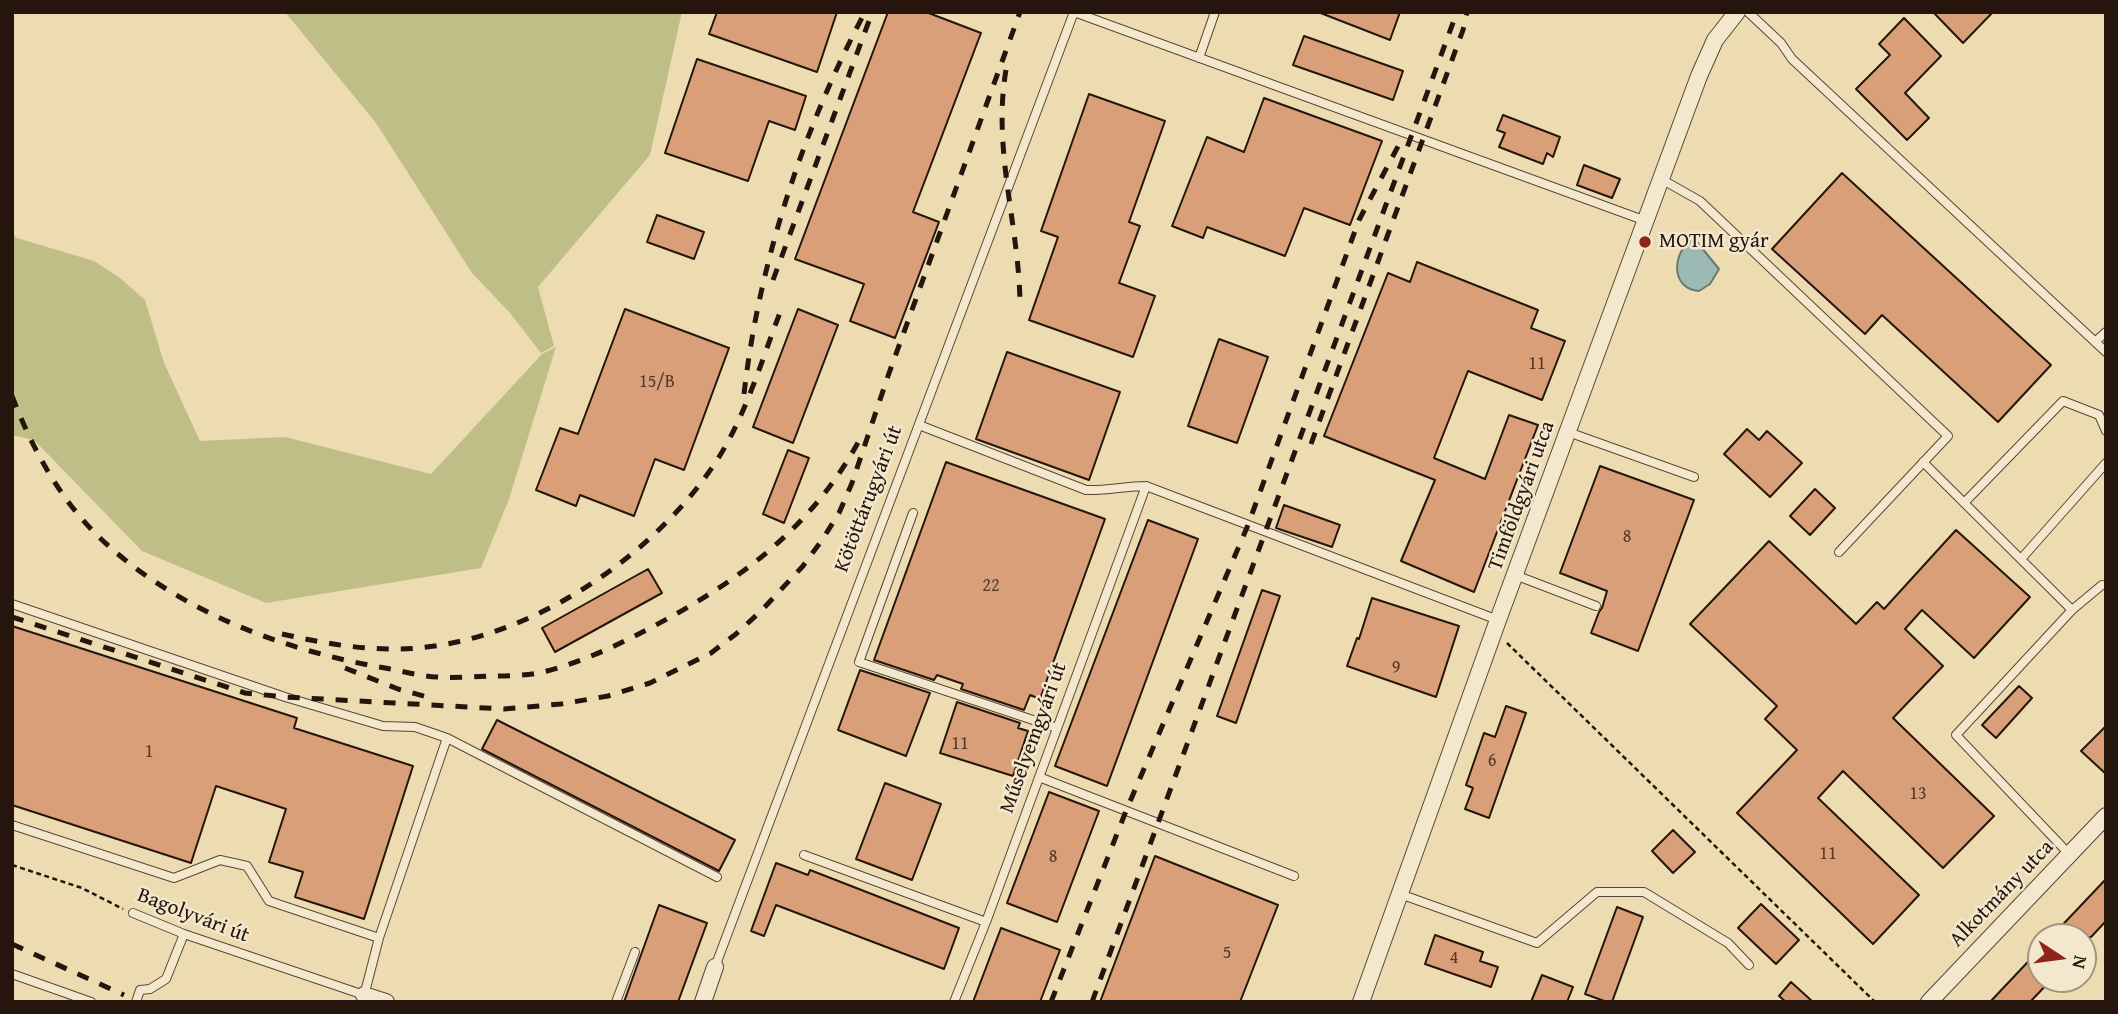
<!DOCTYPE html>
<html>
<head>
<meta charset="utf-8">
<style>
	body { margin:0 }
	#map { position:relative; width:2118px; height:1014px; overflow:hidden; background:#eddcb2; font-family:"Gentium Book Plus",serif }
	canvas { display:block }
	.frame { position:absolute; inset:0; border:14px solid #25150d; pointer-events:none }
	.north { position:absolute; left:2027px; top:923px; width:70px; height:70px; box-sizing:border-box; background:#f3e8cd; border:2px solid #a19480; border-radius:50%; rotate:103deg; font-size:19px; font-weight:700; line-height:28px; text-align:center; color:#25150d }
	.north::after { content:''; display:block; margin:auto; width:24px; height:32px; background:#8f2418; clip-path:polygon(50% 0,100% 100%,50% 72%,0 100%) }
</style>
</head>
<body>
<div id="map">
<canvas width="2118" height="1014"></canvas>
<div class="frame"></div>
<div class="north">N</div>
</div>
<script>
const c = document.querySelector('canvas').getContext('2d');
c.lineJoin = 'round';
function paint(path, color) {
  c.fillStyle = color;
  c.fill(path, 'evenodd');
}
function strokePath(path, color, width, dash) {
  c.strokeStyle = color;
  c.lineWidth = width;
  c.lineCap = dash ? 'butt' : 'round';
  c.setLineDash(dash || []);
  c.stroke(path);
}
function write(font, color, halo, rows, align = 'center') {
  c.font = font + ' "Gentium Book Plus",serif';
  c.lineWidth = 5;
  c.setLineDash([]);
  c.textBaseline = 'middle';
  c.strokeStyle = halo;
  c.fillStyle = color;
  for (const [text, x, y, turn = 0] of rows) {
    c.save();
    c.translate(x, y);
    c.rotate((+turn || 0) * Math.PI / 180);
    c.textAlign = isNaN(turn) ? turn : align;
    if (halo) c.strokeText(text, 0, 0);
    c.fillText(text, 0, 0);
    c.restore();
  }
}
const green = new Path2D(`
	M285,12H682L650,155L538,287L554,346L541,353L510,313L472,273L376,123Z
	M12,234L17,238L94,261L120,278L145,300L164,363L200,441L285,437L431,474L542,354L556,347L509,499L481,568L266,603L142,551L34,440L12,435Z`);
const water = new Path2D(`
	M1690,241L1697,242L1719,269L1710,284L1699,291C1671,289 1672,255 1690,241Z`);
const building = new Path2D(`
	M717,12H837L817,72L709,34Z
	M888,12H926L981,33L913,212L939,222L895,338L850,321L864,284L795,259Z
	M1318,12H1400L1390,40Z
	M1933,12H1993L1963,43Z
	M1904,18L1941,56L1905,93L1929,118L1907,140L1856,89L1890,55L1879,44Z
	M1304,36L1403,71L1393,100L1293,65Z
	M697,59L806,96L795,130L769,121L748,181L665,153Z
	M1089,94L1165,121L1129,222L1140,226L1119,283L1155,296L1133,357L1029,320L1058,237L1041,231Z
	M1264,98L1382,141L1350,225L1304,208L1285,256L1207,227L1203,238L1172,226L1207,137L1244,152Z
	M1503,115L1560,137L1553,157L1547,153L1543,164L1499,147L1505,133L1497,130Z
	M1584,165L1620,179L1612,198L1577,185Z
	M1842,173L2051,365L1998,422L1882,315L1865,334L1772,249Z
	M657,215L704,232L694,259L647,242Z
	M1417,262L1538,310L1531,328L1565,341L1542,400L1468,371L1434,458L1485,479L1509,415L1538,425L1474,592L1401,561L1435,480L1324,436L1388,273L1410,282Z
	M625,309L729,348L684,470L655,459L634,516L580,495L576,506L536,490L560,428L578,434Z
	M798,309L838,325L793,443L753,427Z
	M1219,339L1268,357L1237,443L1188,426Z
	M1007,352L1120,392L1089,480L976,439Z
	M1747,429L1759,440L1767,431L1802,463L1770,497L1724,454Z
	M788,450L809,458L784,523L763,514Z
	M946,462L1105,519L1040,699L1030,695L1024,710L961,689L963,684L937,675L934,680L874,660Z
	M1600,466L1694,500L1638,651L1591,633L1599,612L1602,608L1607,591L1560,573Z
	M1815,489L1835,508L1810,535L1790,516Z
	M1284,505L1340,525L1332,547L1276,528Z
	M1148,520L1198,539L1107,786L1055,766Z
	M1956,530L2030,597L1974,658L1922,610L1905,629L1943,666L1893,718L1994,816L1943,868L1843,771L1818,798L1919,895L1873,944L1737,813L1797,750L1765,719L1777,706L1690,624L1769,541L1856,624L1877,602L1884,609Z
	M648,569L662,593L555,652L542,628Z
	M1262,590L1280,596L1236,723L1217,716Z
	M1372,598L1459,626L1436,697L1347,666L1357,638L1359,639Z
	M12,626L297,718L294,728L413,766L364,919L295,897L303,872L269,862L286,809L216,786L191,863L12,805Z
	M860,670L930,693L906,756L838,730Z
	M2019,686L2032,698L1996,738L1982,725Z
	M957,702L1020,723L1018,728L1028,731L1013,776L940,753Z
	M1506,706L1526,713L1489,818L1465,809L1473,788L1466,785L1484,733L1495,737Z
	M497,720L735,840L719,871L482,749Z
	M2106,726V774L2081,751Z
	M885,783L941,804L912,880L856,859Z
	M1049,792L1099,811L1057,922L1007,903Z
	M1673,830L1695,852L1673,873L1652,851Z
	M1155,856L1278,905L1240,1002H1100Z
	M776,863L808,875L810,870L959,928L944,969L776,905L764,936L751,931Z
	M2106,879V921L2091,937H2051Z
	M1761,904L1799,940L1776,964L1738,928Z
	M659,905L707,923L678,1002H624Z
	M1617,907L1643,917L1612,1002H1607L1585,994Z
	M1001,928L1060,950L1040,1002H973Z
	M1435,935L1483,952L1480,961L1498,967L1491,987L1425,964Z
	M2041,948V979H2052L2030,1002H1990Z
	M1542,975L1573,987L1567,1002H1531Z
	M1791,982L1813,1002H1786L1779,996Z`);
const path = new Path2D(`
	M1507,643L1875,1002
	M12,865L82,888L123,909`);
const service = new Path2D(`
	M1748,12L1781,43L1792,59L2106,352
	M1199,58L1215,12
	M1661,179L1700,201L1948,436L1839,552
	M2095,342L2106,332
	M919,425L1086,490C1106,491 1125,486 1146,486L1498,620
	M1568,432L1694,477
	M1923,462L2072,610L2102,585
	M1964,503L2063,401L2099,415L2106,431
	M913,513L859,662L1057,728
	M2021,559L2106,463
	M1515,575L1596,606
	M12,604L285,697L383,726L415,727L447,738L717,877
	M1039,777L1294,876
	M12,825L174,878L220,860L247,866L269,901L379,938
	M2069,854L1956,735L2072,610
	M804,855L986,922
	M1400,894L1537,943L1597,892H1644L1728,943L1749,965
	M133,913L184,934L364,995
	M715,967L1074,12L1646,221
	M12,974L91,1002
	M364,996L379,938L447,738
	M136,1002L140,990L150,989L166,979L184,934
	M616,1002L635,952
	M954,1002L986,922L1146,486`);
const minor = new Path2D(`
	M364,995L386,1002
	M703,1002L715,967
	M1361,1002L1498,620L1699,76L1715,40L1737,12
	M1929,1002L2106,816`);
const rail = new Path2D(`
	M1006,70C992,150 1020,228 1020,307
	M773,280L869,21
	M744,394C759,262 803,129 865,12
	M12,396C31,445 56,493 93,531C169,608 280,650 385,668C402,671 419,676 437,677C454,678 472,677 489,676C508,676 529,676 547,671C585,661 620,644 654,626C741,580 814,526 861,437
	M1311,444L1463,30L1467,12
	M12,617L245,693L285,697L504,709L561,704L608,696L650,683L711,653L736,634L761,611L803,566L822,540L839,513L852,483L888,376L1020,12
	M282,634C318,642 355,649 393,649C517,650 654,560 719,457C747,412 762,359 781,310
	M345,668L398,689L431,698
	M12,944L124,995
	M1051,1002L1126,811L1248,525L1359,220L1403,137
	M1092,1002L1457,12`);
const markers = [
	[1645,242,7,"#8f2418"]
];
const numberNames = [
	["11",1537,364],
	["15/B",657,382],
	["8",1627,537],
	["22",991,586],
	["9",1396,668],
	["11",960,744],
	["1",149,752],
	["6",1492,761],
	["13",1918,794],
	["11",1828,854],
	["8",1053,857],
	["5",1227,953],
	["4",1454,958]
];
const poiNames = [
	["MOTIM gyár",1659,242]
];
const streetNames = [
	["Timföldgyári utca",1522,496,-70],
	["Kötöttárugyári út",869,499,-69],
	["Műselyemgyári út",1034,738,-70],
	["Alkotmány utca",2002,894,-46],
	["Bagolyvári út",193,916,21]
];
paint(green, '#c0be87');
paint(water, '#9abab3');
strokePath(water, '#6b7871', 2);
paint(building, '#d89f79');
strokePath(building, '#25150d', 2);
strokePath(service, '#574736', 10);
strokePath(minor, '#574736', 18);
strokePath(path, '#25150d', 2.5, [5, 3.5]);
strokePath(service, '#f3e8cd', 8);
strokePath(minor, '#f3e8cd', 16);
strokePath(rail, '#25150d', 5, [12, 12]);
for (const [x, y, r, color] of markers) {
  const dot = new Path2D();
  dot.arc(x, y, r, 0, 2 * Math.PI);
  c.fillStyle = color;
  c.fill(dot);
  strokePath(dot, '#f3e8cd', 2.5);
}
write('18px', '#523828', null, numberNames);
write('21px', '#25150d', '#f3e8cd', poiNames, 'left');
write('21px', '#25150d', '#f3e8cd', streetNames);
</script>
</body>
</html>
